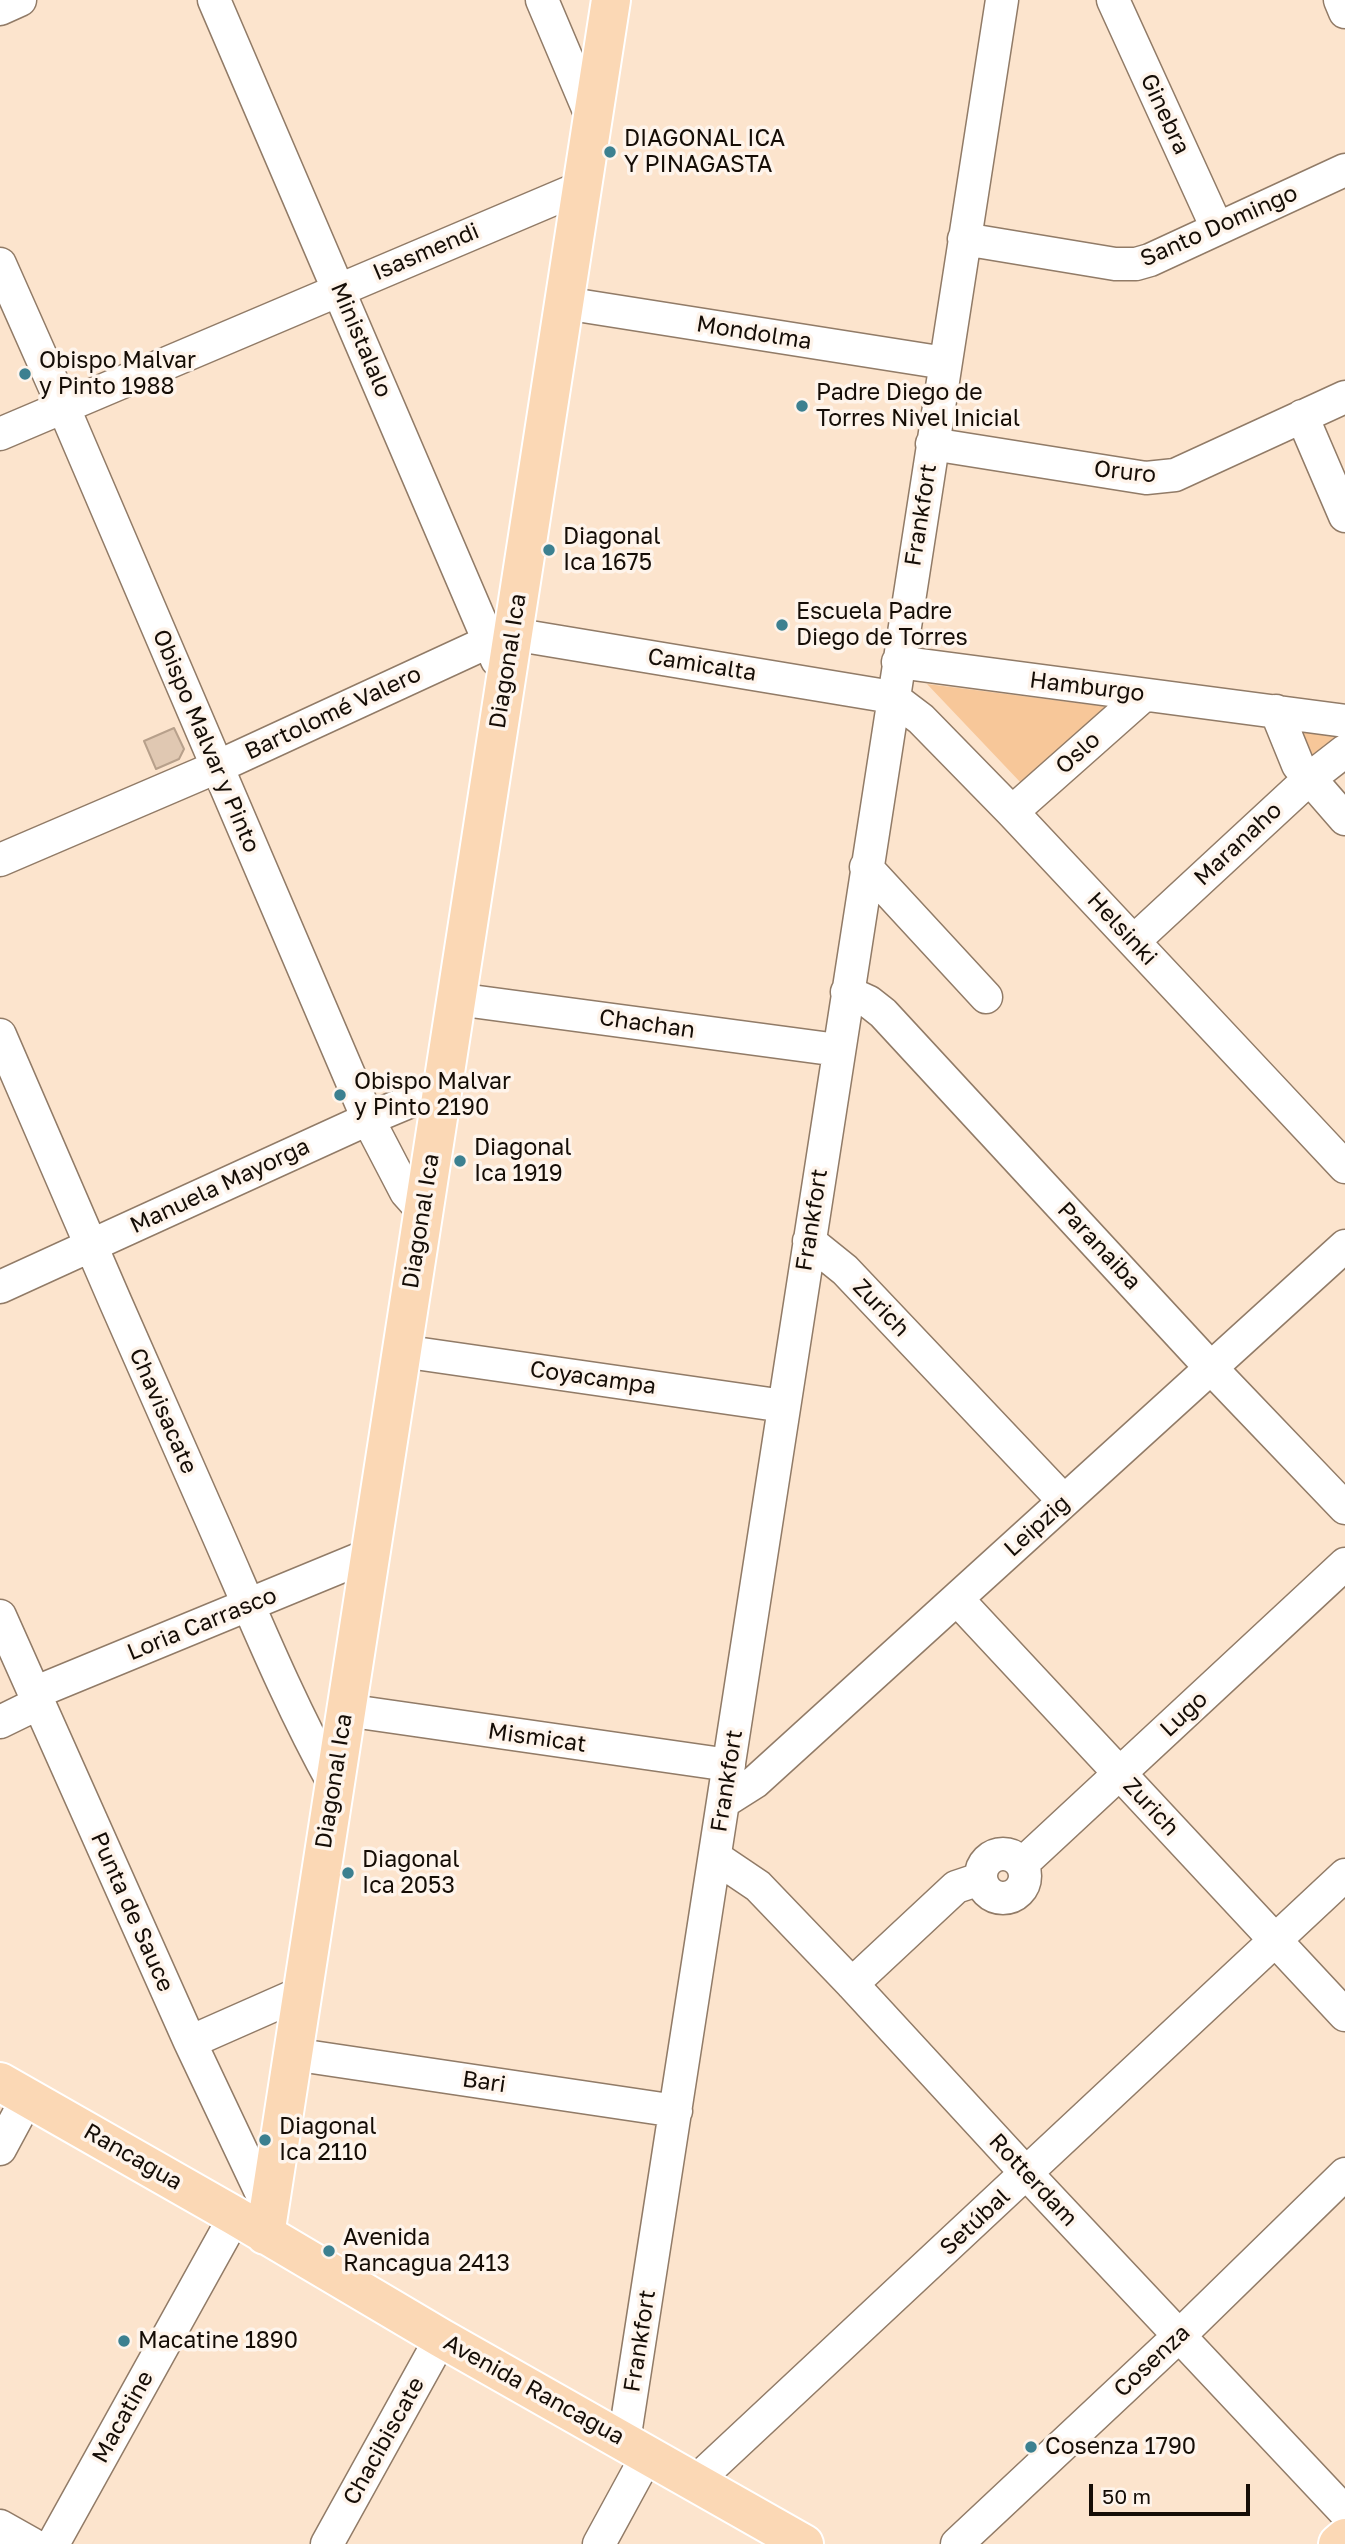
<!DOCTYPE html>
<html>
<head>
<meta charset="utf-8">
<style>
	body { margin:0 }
	#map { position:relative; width:1345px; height:2544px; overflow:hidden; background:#fce4cd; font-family:"Golos Text",sans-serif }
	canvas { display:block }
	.scale { position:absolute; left:1089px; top:2484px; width:161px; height:32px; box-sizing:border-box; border:4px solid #150d06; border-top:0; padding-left:9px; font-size:21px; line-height:24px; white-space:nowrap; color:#150d06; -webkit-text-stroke:5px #fef4eb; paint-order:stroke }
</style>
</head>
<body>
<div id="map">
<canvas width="1345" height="2544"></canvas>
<div class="scale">50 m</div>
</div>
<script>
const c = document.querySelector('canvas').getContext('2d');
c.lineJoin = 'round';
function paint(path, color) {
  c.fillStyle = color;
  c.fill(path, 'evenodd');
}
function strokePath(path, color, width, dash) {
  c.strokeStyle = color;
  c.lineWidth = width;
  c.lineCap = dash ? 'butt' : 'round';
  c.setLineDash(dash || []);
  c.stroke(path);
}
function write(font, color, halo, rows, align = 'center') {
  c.font = font + ' "Golos Text",sans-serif';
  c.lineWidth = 7;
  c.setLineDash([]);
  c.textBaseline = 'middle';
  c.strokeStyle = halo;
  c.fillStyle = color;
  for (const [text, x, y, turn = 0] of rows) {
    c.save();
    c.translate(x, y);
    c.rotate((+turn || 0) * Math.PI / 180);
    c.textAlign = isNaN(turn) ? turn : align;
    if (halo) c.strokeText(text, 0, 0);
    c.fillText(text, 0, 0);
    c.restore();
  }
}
const green = new Path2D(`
	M927,684L1109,707L1022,784Z
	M1296,726L1345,732V740L1313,767Z`);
const building = new Path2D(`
	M174,728L184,749L179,759L156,769L144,741Z`);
const minor = new Path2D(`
	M214,0L497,660
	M542,0L592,118
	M1113,0L1217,228
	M1340,0L1345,12
	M0,9L20,0
	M964,239L1115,264H1136L1150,260L1345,170
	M0,264L63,406L368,1119L406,1192L423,1211
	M564,303L945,363
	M1302,416L1345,516
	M0,434L582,187
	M932,444L1146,478L1175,475L1345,397
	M898,662L1345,721
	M1276,711L1298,765L1345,819
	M1012,812L1144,695
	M0,860L217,767L490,641L512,634L892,697L921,719L1012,812L1345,1167
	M866,867L986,997
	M1134,941L1309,779L1345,751
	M847,992L869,1002L883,1013L1211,1368L1345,1508
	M456,999L838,1050
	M0,1035C68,1194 137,1352 207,1510C248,1602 285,1696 334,1784
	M809,1241L845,1270L1064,1501
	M0,1287L368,1119L442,1088
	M401,1351L784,1406
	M957,1599L1345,2015
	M0,1616L190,2042L268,2207
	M34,1693L369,1555
	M345,1710L729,1765
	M0,1722L39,1703
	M725,1801L755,1782L1345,1246
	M981 1876a22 22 0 1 1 44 0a22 22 0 1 1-44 0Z
	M715,1857L758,1886L852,1984L1027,2174L1345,2512
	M1022,1864L1345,1564
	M852,1984L956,1887L980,1879
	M190,2042L301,1993
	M292,2054L676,2111
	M0,2149L28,2097
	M624,2441L1002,0
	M695,2482L1345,1875
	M0,2526L32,2544
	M53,2544L235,2216
	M327,2544L441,2338
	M599,2544L648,2454
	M957,2544L1179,2336L1345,2174`);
const major = new Path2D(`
	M0,2082L235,2216L441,2338L804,2544
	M265,2235L611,0
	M1338,2544L1345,2538`);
const markers = [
	[610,152,7,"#3c8090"],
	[25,374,7,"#3c8090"],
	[802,406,7,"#3c8090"],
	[549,550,7,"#3c8090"],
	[782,625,7,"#3c8090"],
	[340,1095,7,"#3c8090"],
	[460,1161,7,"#3c8090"],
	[348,1873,7,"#3c8090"],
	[265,2140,7,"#3c8090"],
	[329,2251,7,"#3c8090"],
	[124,2341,7,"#3c8090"],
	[1031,2447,7,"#3c8090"]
];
const streetNames = [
	["Ginebra",1165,114,65],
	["Santo Domingo",1219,226,-24],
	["Isasmendi",426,252,-23],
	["Mondolma",754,333,9],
	["Ministalalo",361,340,67],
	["Oruro",1125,472,6],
	["Frankfort",921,515,-81],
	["Diagonal Ica",508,661,-81],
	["Camicalta",702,665,9],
	["Hamburgo",1087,687,7],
	["Bartolomé Valero",333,713,-25],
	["Obispo Malvar y Pinto",206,741,67],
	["Oslo",1078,753,-42],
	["Maranaho",1238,844,-43],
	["Helsinki",1122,929,47],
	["Chachan",647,1024,8],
	["Manuela Mayorga",220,1186,-25],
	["Frankfort",812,1220,-81],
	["Diagonal Ica",421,1221,-81],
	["Paranaiba",1099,1246,47],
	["Zurich",881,1308,46],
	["Coyacampa",593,1378,8],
	["Chavisacate",163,1411,66],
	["Leipzig",1037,1526,-42],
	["Loria Carrasco",202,1624,-22],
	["Lugo",1184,1714,-43],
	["Mismicat",537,1738,8],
	["Diagonal Ica",334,1781,-81],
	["Frankfort",727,1781,-81],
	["Zurich",1151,1807,47],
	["Punta de Sauce",132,1912,66],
	["Bari",484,2082,8],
	["Rancagua",133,2157,30],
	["Rotterdam",1033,2180,47],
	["Setúbal",975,2222,-43],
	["Frankfort",640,2341,-81],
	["Cosenza",1152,2361,-43],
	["Avenida Rancagua",534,2390,29],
	["Macatine",123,2417,-61],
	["Chacibiscate",384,2441,-61]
];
const poiNames = [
	["DIAGONAL ICA",624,139],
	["Y PINAGASTA",624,165],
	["Obispo Malvar",39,361],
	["y Pinto 1988",39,387],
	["Padre Diego de",816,393],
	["Torres Nivel Inicial",816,419],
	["Diagonal",563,537],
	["Ica 1675",563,563],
	["Escuela Padre",796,612],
	["Diego de Torres",796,638],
	["Obispo Malvar",354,1082],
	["y Pinto 2190",354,1108],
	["Diagonal",474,1148],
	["Ica 1919",474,1174],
	["Diagonal",362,1860],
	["Ica 2053",362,1886],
	["Diagonal",279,2127],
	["Ica 2110",279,2153],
	["Avenida",343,2238],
	["Rancagua 2413",343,2264],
	["Macatine 1890",138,2341],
	["Cosenza 1790",1045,2447]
];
paint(green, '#f7c799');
paint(building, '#e0c8b2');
strokePath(building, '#b7a08b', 2);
strokePath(minor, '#917b67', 35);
strokePath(major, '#fff', 42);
strokePath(minor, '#fff', 32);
strokePath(major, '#fbd8b5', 38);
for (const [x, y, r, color] of markers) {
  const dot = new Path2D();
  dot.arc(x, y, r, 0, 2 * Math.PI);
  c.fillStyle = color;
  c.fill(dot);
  strokePath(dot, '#fef4eb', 2.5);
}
write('23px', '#150d06', '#fef4eb', streetNames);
write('23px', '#150d06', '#fef4eb', poiNames, 'left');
</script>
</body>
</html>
